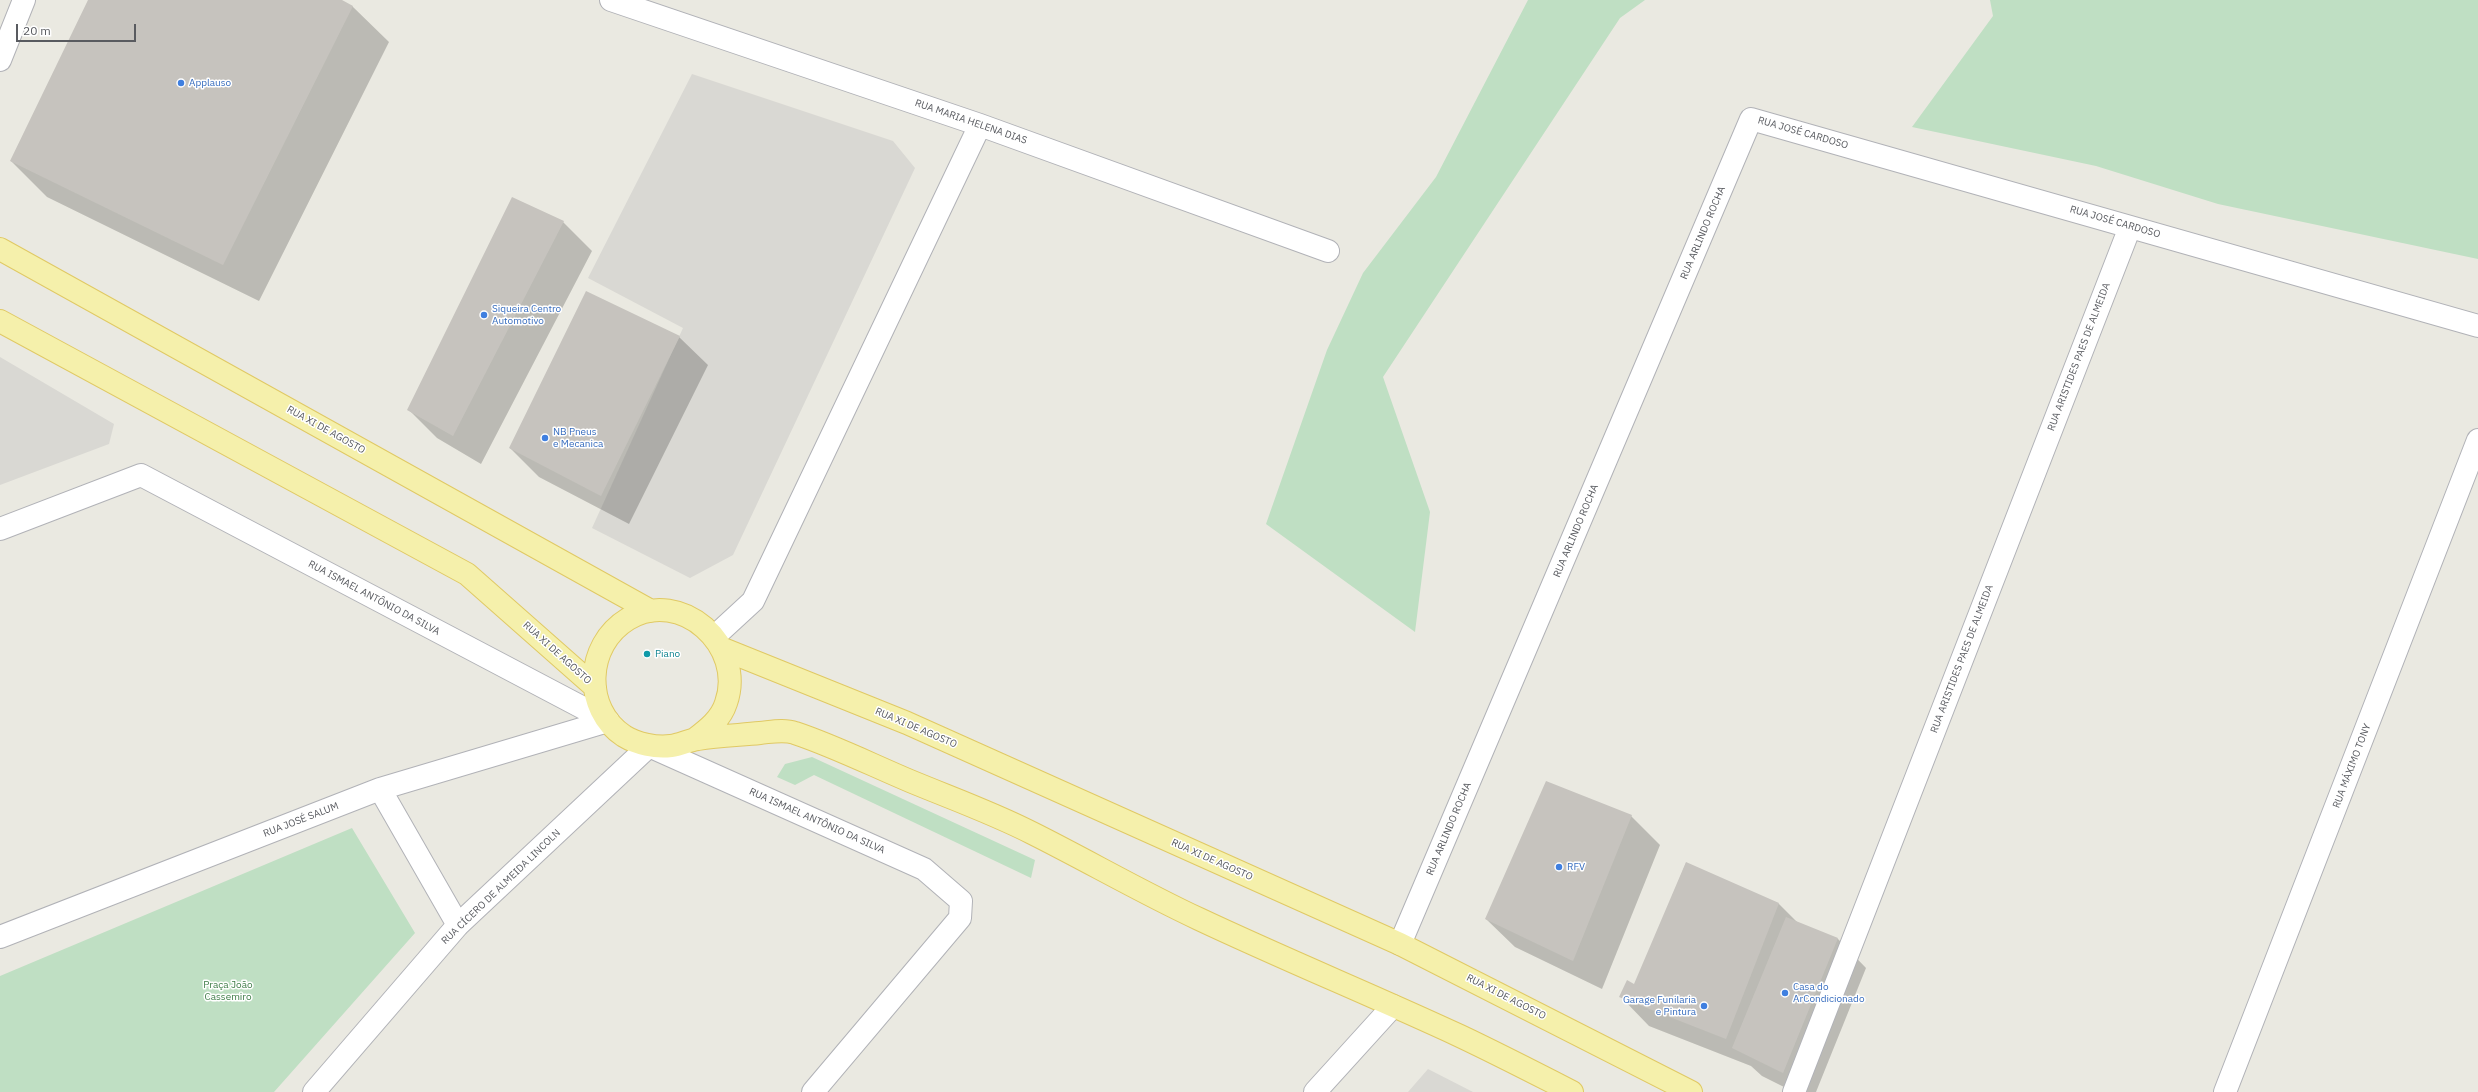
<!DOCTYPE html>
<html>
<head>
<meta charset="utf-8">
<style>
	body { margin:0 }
	#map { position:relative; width:2478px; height:1092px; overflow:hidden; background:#eae9e1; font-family:"IBM Plex Sans",sans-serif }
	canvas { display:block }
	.scale { position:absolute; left:16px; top:24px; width:120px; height:18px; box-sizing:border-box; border:2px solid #595b60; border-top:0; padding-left:5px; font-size:12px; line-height:14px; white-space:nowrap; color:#595b60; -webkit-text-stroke:3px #fff; paint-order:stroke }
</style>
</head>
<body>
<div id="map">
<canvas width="2478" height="1092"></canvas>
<div class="scale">20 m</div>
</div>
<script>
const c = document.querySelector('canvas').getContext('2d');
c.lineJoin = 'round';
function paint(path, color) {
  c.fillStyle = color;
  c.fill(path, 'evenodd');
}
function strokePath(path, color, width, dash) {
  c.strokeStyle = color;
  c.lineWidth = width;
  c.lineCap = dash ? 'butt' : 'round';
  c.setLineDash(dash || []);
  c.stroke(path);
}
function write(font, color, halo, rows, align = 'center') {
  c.font = font + ' "IBM Plex Sans",sans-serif';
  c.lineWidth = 3;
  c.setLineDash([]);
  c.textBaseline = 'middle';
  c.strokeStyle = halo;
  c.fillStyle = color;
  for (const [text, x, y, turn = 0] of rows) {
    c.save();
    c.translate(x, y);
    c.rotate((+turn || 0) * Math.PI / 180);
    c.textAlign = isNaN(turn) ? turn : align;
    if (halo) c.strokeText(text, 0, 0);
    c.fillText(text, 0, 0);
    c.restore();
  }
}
const industrial = new Path2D(`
	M692,74L893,141L915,168L733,555L690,578L592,528L683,328L588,278Z
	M0,357L114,424L109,444L0,485Z
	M1428,1069L1473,1092H1408Z`);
const green = new Path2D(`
	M1528,0H1645L1620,18L1383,377L1430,512L1415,632L1266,524L1327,350L1363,273L1436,177Z
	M1990,0H2478V259L2218,204L2096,166L1912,127L1993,16Z
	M812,757L1035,860L1031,878L814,775L795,785L777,777L785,764Z
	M352,828L415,933L274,1092H0V976Z`);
const shadow = new Path2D(`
	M89,0H339L352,6L389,42L259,301L47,197L11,161Z
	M563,222L592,251L481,464L437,438L408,409Z
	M679,337L708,365L629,524L539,477L510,448Z
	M1631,816L1660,845L1602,989L1515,947L1486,919Z
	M1686,863L1779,904L1799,924L1838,939L1866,968L1816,1092H1794L1762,1076L1751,1066L1649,1026L1621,997L1635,985Z`);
const building = new Path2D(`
	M88,0H342L353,6L223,265L10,161Z
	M512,197L564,221L453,436L407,410Z
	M586,291L680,336L601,496L509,448Z
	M1546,781L1632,815L1573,961L1485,919Z
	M1686,862L1779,903L1726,1039L1619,997L1627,980L1634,984Z
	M1786,917L1838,938L1783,1073L1732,1048Z`);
const street = new Path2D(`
	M611,0L980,125L1328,251
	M0,60L24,0
	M0,529L141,475L608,721
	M715,636L753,601L980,125
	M380,789L458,925
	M0,937L380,789L608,721
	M1400,944L1751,119L2478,326
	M314,1092L458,925L649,746L924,869L961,901L960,918L813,1092
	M1315,1092L1393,1006
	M1794,1092L2130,227
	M2225,1092L2478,440`);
const primary = new Path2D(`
	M0,249L651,611
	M0,321L467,574L595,687
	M723,649L907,723L1400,944L1691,1092
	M695,739C708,729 721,719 726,703C746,646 681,587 628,619C585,645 583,709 624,736C637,744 656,748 671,746C680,745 689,740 698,739C718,736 740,735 760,733C771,732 784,729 795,733C834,746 872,765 910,781C951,798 993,813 1032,833C1088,861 1143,893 1199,919C1286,960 1374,996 1460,1036C1498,1054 1535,1073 1572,1092`);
const markers = [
	[181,83,4,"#3f7fe0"],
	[484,315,4,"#3f7fe0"],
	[545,438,4,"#3f7fe0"],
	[647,654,4,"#0f9aa8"],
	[1559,867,4,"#3f7fe0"],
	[1785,993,4,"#3f7fe0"],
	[1704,1006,4,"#3f7fe0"]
];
const shopNames = [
	["Applauso",189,83],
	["Siqueira Centro",492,309],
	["Automotivo",492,321],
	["NB Pneus",553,432],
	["e Mecanica",553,444],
	["RFV",1567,867],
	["Casa do",1793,987],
	["ArCondicionado",1793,999],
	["Garage Funilaria",1696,1000,"right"],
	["e Pintura",1696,1012,"right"]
];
const streetNames = [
	["RUA MARIA HELENA DIAS",971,122,19],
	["RUA JOSÉ CARDOSO",1803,133,16],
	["RUA JOSÉ CARDOSO",2115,222,16],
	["RUA ARLINDO ROCHA",1703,233,-67],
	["RUA ARISTIDES PAES DE ALMEIDA",2079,357,-69],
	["RUA XI DE AGOSTO",326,430,29],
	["RUA ARLINDO ROCHA",1576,531,-67],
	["RUA ISMAEL ANTÔNIO DA SILVA",374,598,28],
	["RUA XI DE AGOSTO",557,653,42],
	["RUA ARISTIDES PAES DE ALMEIDA",1962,659,-69],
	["RUA XI DE AGOSTO",916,728,23],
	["RUA MÁXIMO TONY",2352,766,-69],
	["RUA JOSÉ SALUM",301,820,-21],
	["RUA ISMAEL ANTÔNIO DA SILVA",817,821,24],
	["RUA ARLINDO ROCHA",1449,829,-67],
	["RUA XI DE AGOSTO",1212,860,24],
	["RUA CÍCERO DE ALMEIDA LINCOLN",501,887,-44],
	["RUA XI DE AGOSTO",1506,997,27]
];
const cultureNames = [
	["Piano",655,654]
];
const parkNames = [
	["Praça João",228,985],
	["Cassemiro",228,997]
];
paint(industrial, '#d9d8d3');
paint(green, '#bfdfc3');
paint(shadow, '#0003');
paint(building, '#c6c3be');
strokePath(street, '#b1b2b7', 24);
strokePath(primary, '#e0c964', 24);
strokePath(street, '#fff', 22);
strokePath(primary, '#f5f0ab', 22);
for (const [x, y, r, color] of markers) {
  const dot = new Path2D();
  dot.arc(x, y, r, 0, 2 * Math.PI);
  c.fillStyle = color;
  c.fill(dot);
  strokePath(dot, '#fff', 1.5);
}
write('10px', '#366cbe', '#fff', shopNames, 'left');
write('10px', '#595b60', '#fff', streetNames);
write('10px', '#0d838f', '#fff', cultureNames, 'left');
write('10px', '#3d7b46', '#fff', parkNames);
</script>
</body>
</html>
